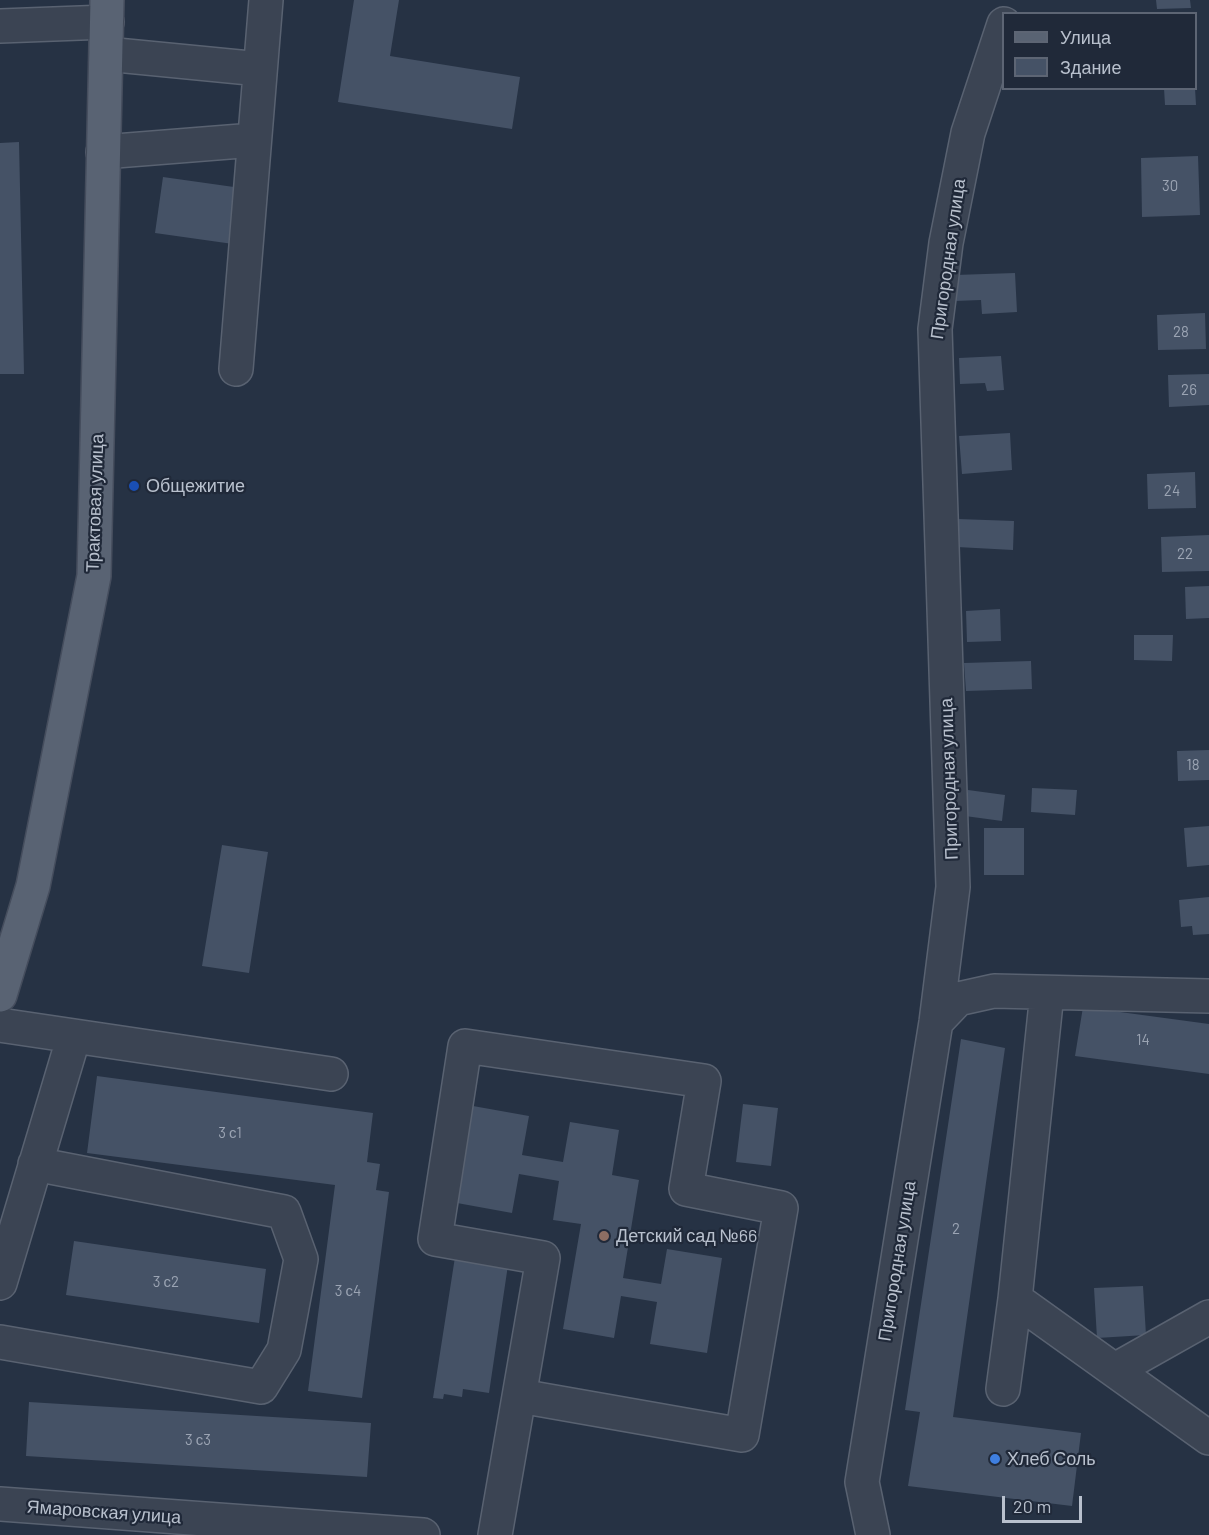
<!DOCTYPE html>
<html>
<head>
<meta charset="utf-8">
<style>
	body { margin:0 }
	#map { position:relative; width:1209px; height:1535px; overflow:hidden; background:#263244; font-family:Barlow,sans-serif }
	canvas { display:block }
	.legend { position:absolute; left:1002px; top:12px; width:195px; height:78px; box-sizing:border-box; background:#202939; border:2px solid #5d6574; margin:0; padding:8px 10px; list-style:none; font-size:18px; color:#b8c0cd }
	.legend li { display:flex; align-items:center; gap:12px; height:30px }
	.legend b { width:30px; border:2px solid #5d6574 }
	.scale { position:absolute; left:1002px; top:1496px; width:80px; height:27px; box-sizing:border-box; border:3px solid #b8c0cd; border-top:0; padding-left:8px; font-size:18px; line-height:21px; white-space:nowrap; color:#b8c0cd; -webkit-text-stroke:4px #202939; paint-order:stroke }
</style>
</head>
<body>
<div id="map">
<canvas width="1209" height="1535"></canvas>
<ul class="legend">
<li><b style="height:8px;background:#596373"></b>Улица</li>
<li><b style="height:16px;background:#455266"></b>Здание</li>
</ul>
<div class="scale">20 m</div>
</div>
<script>
const c = document.querySelector('canvas').getContext('2d');
c.lineJoin = 'round';
function fillPath(path, color) {
  c.fillStyle = color;
  c.fill(path, 'evenodd');
}
function toPath(rows) {
  const path = new Path2D();
  for (const r of rows) {
    path.moveTo(r[0], r[1]);
    for (let i = 2; i < r.length; i += 2) path.lineTo(r[i], r[i + 1]);
  }
  return path;
}
function trace(path, color, width, dash) {
  c.strokeStyle = color;
  c.lineWidth = width;
  c.lineCap = dash ? 'butt' : 'round';
  c.setLineDash(dash || []);
  c.stroke(path);
}
function write(font, color, halo, rows, align = 'center') {
  c.font = font + ' Barlow,sans-serif';
  c.lineWidth = 4.5;
  c.setLineDash([]);
  c.textBaseline = 'middle';
  c.strokeStyle = halo;
  c.fillStyle = color;
  for (const [text, x, y, turn = 0] of rows) {
    c.save();
    c.translate(x, y);
    c.rotate((+turn || 0) * Math.PI / 180);
    c.textAlign = isNaN(turn) ? turn : align;
    if (halo) c.strokeText(text, 0, 0);
    c.fillText(text, 0, 0);
    c.restore();
  }
}
fillPath(toPath([
	[354,0,399,0,390,56,520,77,512,129,338,102],
	[1156,0,1190,0,1191,8,1157,9],
	[1164,88,1195,88,1196,105,1165,105],
	[19,142,24,374,0,374,0,143],
	[1198,156,1200,215,1142,217,1141,158],
	[163,177,241,188,233,244,155,233],
	[1015,273,1017,312,982,314,981,300,955,301,955,275],
	[1205,313,1206,349,1158,350,1157,315],
	[1001,356,1004,390,987,391,985,383,960,384,959,358],
	[1209,374,1209,405,1169,407,1168,375],
	[1010,433,1012,470,962,474,959,436],
	[1195,472,1196,508,1148,509,1147,474],
	[958,519,1014,521,1013,550,957,547],
	[1209,535,1209,571,1162,572,1161,537],
	[1209,586,1209,618,1186,619,1185,587],
	[1000,609,1001,641,967,642,966,611],
	[1134,635,1173,635,1172,661,1134,660],
	[1031,661,1032,689,966,691,964,663],
	[1209,750,1209,780,1178,781,1177,751],
	[1032,788,1077,790,1075,815,1031,812],
	[968,790,1005,795,1002,821,965,816],
	[1209,826,1209,865,1187,867,1184,828],
	[984,828,1024,828,1024,875,984,875],
	[222,845,268,852,249,973,202,966],
	[1209,897,1209,934,1193,935,1192,926,1181,927,1179,900],
	[1083,1007,1209,1024,1209,1074,1075,1056],
	[961,1039,1005,1048,953,1417,1081,1433,1072,1506,908,1486,920,1412,905,1410],
	[97,1076,373,1113,367,1162,380,1164,376,1190,389,1192,362,1398,308,1391,335,1185,87,1153],
	[743,1104,778,1108,771,1166,736,1162],
	[473,1106,529,1116,522,1155,563,1162,570,1122,619,1130,612,1175,639,1180,623,1278,661,1284,667,1249,722,1258,707,1353,650,1344,657,1302,621,1296,614,1338,563,1329,581,1224,553,1220,559,1181,519,1174,512,1213,457,1203],
	[74,1241,266,1269,259,1323,66,1295],
	[455,1257,508,1265,489,1393,463,1389,462,1397,444,1394,443,1399,433,1398],
	[1143,1286,1146,1335,1097,1338,1094,1288],
	[29,1402,371,1423,367,1477,26,1456]
]), '#455266');
const minor = toPath([
	[0,26,107,22],
	[106,54,260,69],
	[103,152,254,140],
	[236,369,266,0],
	[1047,993,1015,1299,1209,1438],
	[936,1022,958,999,994,991,1209,996],
	[0,1025,331,1074],
	[0,1283,74,1036],
	[0,1342,261,1387,284,1350,301,1259,284,1212,35,1164],
	[1115,1370,1209,1317],
	[1003,1389,1015,1299],
	[0,1504,423,1535],
	[495,1535,543,1258,435,1239,465,1046,704,1081,686,1189,781,1208,742,1435,520,1396],
	[873,1535,862,1482,936,1022,953,887,935,329,946,243,968,133,1004,24]
]);
const major = toPath([
	[0,995,33,886,94,576,107,0]
]);
trace(minor, '#596271', 36);
trace(major, '#454d5d', 36);
trace(minor, '#3b4453', 33);
trace(major, '#596373', 33);
for (const [x, y, r, color] of [
	[134,486,6,"#1a4fb4"],
	[604,1236,6,"#8d6e63"],
	[995,1459,6,"#3f7fe0"]
]) {
  const dot = new Path2D();
  dot.arc(x, y, r, 0, 2 * Math.PI);
  c.fillStyle = color;
  c.fill(dot);
  trace(dot, '#202939', 2);
}
write('15px', '#9ba4b3', null, [
	["30",1170,186],
	["28",1181,332],
	["26",1189,390],
	["24",1172,491],
	["22",1185,554],
	["18",1193,765],
	["14",1143,1040],
	["3 с1",230,1133],
	["2",956,1229],
	["3 с2",166,1282],
	["3 с4",348,1291],
	["3 с3",198,1440]
]);
write('18px', '#b8c0cd', '#202939', [
	["Пригородная улица",948,259,-82],
	["Трактовая улица",95,503,-88],
	["Пригородная улица",949,779,-92],
	["Пригородная улица",897,1261,-81],
	["Ямаровская улица",104,1512,4]
]);
write('18px', '#b8c0cd', '#202939', [
	["Общежитие",146,486],
	["Детский сад №66",616,1236],
	["Хлеб Соль",1007,1459]
], 'left');
</script>
</body>
</html>
